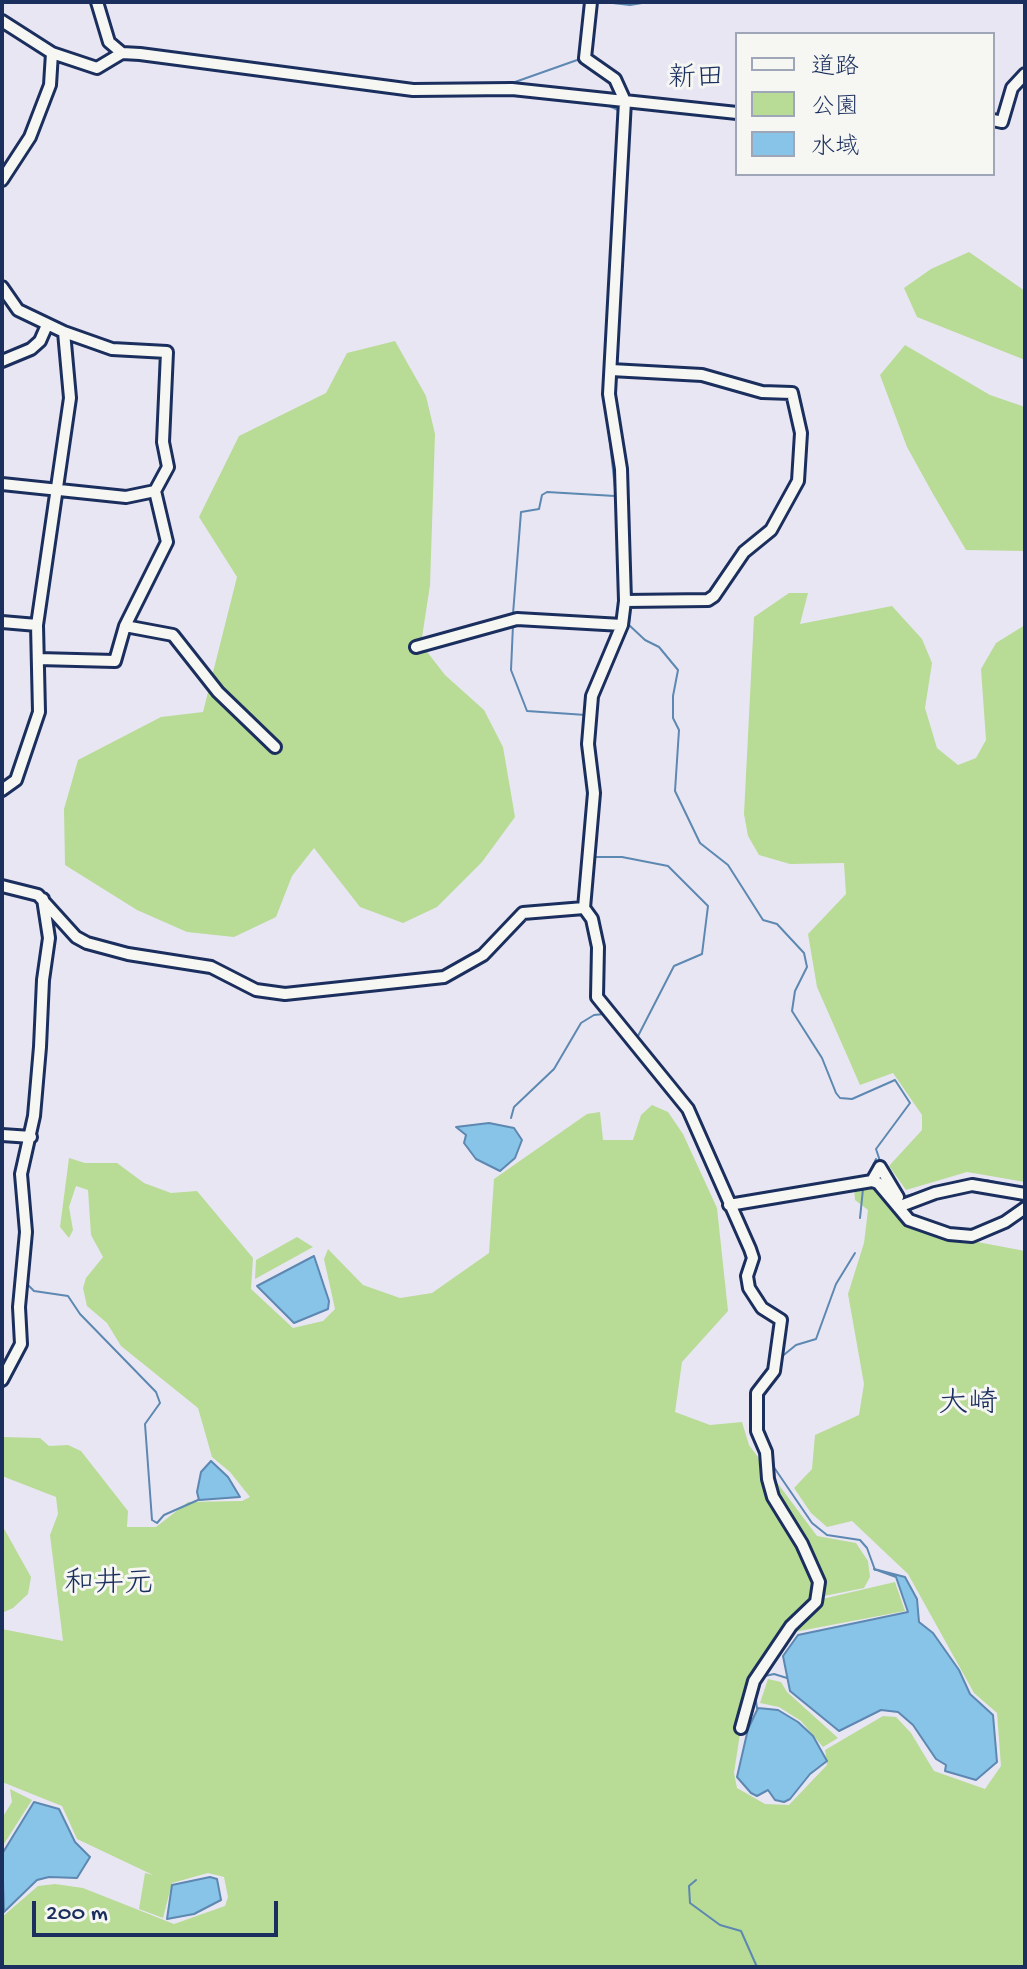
<!DOCTYPE html>
<html>
<head>
<meta charset="utf-8">
<style>
	body { margin:0 }
	#map { position:relative; width:1027px; height:1969px; overflow:hidden; background:#e9e6f3; font-family:"Gochi Hand","Klee One",sans-serif }
	canvas { display:block }
	.frame { position:absolute; inset:0; border:4px solid #1b2f5e; pointer-events:none }
	.legend { position:absolute; left:735px; top:32px; width:260px; height:144px; box-sizing:border-box; background:#f6f6f2; border:2px solid #9ea6b7; margin:0; padding:10px 14px; list-style:none; font-size:24px; color:#1b2f5e }
	.legend li { display:flex; align-items:center; gap:16px; height:40px }
	.legend b { width:40px; border:2px solid #9ea6b7 }
	.scale { position:absolute; left:32px; top:1901px; width:246px; height:36px; box-sizing:border-box; border:4px solid #1b2f5e; border-top:0; padding-left:10px; font-size:24px; line-height:28px; white-space:nowrap; color:#1b2f5e; -webkit-text-stroke:6px #f6f6f2; paint-order:stroke }
</style>
</head>
<body>
<div id="map">
<canvas width="1027" height="1969"></canvas>
<div class="frame"></div>
<ul class="legend">
<li><b style="height:10px;background:#f6f6f2"></b>道路</li>
<li><b style="height:22px;background:#b8db96"></b>公園</li>
<li><b style="height:22px;background:#88c3e8"></b>水域</li>
</ul>
<div class="scale">200 m</div>
</div>
<script>
const c = document.querySelector('canvas').getContext('2d');
c.lineJoin = 'round';
function fillPath(path, color) {
  c.fillStyle = color;
  c.fill(path, 'evenodd');
}
function toPath(rows) {
  const path = new Path2D();
  for (const r of rows) {
    path.moveTo(r[0], r[1]);
    for (let i = 2; i < r.length; i += 2) path.lineTo(r[i], r[i + 1]);
  }
  return path;
}
function trace(path, color, width, dash) {
  c.strokeStyle = color;
  c.lineWidth = width;
  c.lineCap = dash ? 'butt' : 'round';
  c.setLineDash(dash || []);
  c.stroke(path);
}
function write(font, color, halo, rows, align = 'center') {
  c.font = font + ' "Gochi Hand","Klee One",sans-serif';
  c.lineWidth = 6;
  c.setLineDash([]);
  c.textBaseline = 'middle';
  c.strokeStyle = halo;
  c.fillStyle = color;
  for (const [text, x, y, turn = 0] of rows) {
    c.save();
    c.translate(x, y);
    c.rotate((+turn || 0) * Math.PI / 180);
    c.textAlign = isNaN(turn) ? turn : align;
    if (halo) c.strokeText(text, 0, 0);
    c.fillText(text, 0, 0);
    c.restore();
  }
}
fillPath(toPath([
	[969,252,1025,291,1025,360,917,317,904,288,931,269],
	[395,341,426,396,435,434,430,585,421,644,445,675,484,710,503,747,515,817,482,862,437,907,403,923,360,907,314,848,292,876,276,917,234,937,187,932,137,910,65,865,64,809,78,760,161,717,203,712,237,577,199,517,239,436,326,393,347,353],
	[905,345,990,395,1025,407,1025,551,966,550,933,494,907,447,880,375],
	[789,593,808,593,800,624,892,606,922,639,932,663,925,708,937,748,958,765,976,758,986,740,981,669,996,643,1025,625,1025,1182,967,1172,906,1190,889,1166,922,1130,922,1115,893,1073,860,1085,817,987,808,934,846,894,844,863,790,864,759,855,748,836,744,814,754,617],
	[652,1105,668,1112,683,1134,717,1208,728,1311,682,1362,675,1412,710,1425,742,1422,749,1445,817,1536,856,1543,868,1561,870,1577,864,1588,814,1598,778,1635,747,1687,734,1773,737,1788,765,1804,789,1805,827,1765,825,1750,883,1716,896,1717,911,1733,934,1771,985,1789,1001,1766,997,1713,974,1693,908,1574,852,1521,827,1527,811,1513,794,1488,812,1469,815,1435,859,1415,864,1384,848,1294,864,1243,868,1210,855,1200,854,1188,876,1185,899,1213,951,1237,1025,1251,1025,1967,2,1967,2,1917,38,1886,55,1884,83,1888,174,1924,225,1906,228,1897,224,1877,208,1873,172,1883,163,1918,139,1909,145,1873,153,1875,77,1839,62,1806,2,1782,2,1629,63,1641,50,1535,58,1514,56,1497,2,1476,2,1437,40,1438,49,1446,68,1445,81,1451,128,1511,127,1527,156,1527,188,1502,242,1501,250,1497,230,1472,212,1457,198,1408,121,1346,107,1323,87,1306,83,1288,86,1278,103,1257,91,1235,88,1190,76,1186,69,1207,73,1230,69,1238,60,1227,69,1158,85,1163,117,1163,144,1183,171,1193,197,1191,253,1258,251,1289,293,1328,323,1321,335,1309,324,1259,328,1249,363,1285,400,1298,432,1293,489,1253,494,1179,587,1114,600,1112,603,1140,633,1140,641,1115],
	[297,1237,313,1247,255,1279,256,1260],
	[2,1525,31,1577,28,1594,13,1608,2,1613],
	[895,1582,905,1611,789,1633,822,1599],
	[768,1679,781,1682,787,1692,838,1738,823,1747,801,1721,779,1707,760,1703],
	[10,1789,32,1800,2,1847,2,1818,12,1802]
]), '#b8db96');
const water = toPath([
	[489,1123,514,1128,522,1140,515,1158,500,1171,476,1159,464,1143,466,1135,456,1127,489,1123],
	[314,1256,329,1301,328,1309,294,1323,257,1286,314,1256],
	[211,1461,228,1477,240,1497,199,1500,197,1492,201,1472,211,1461],
	[874,1569,905,1577,917,1599,919,1622,933,1633,959,1670,970,1694,993,1715,997,1762,976,1780,945,1771,946,1765,936,1759,913,1725,898,1712,881,1710,839,1731,790,1691,783,1656,798,1635,908,1612,896,1577,874,1569],
	[758,1708,778,1710,798,1722,813,1736,827,1761,810,1774,790,1799,784,1802,775,1800,768,1790,757,1796,751,1793,737,1777,748,1729,758,1708],
	[34,1802,59,1809,75,1842,90,1857,77,1878,49,1877,37,1880,4,1912,2,1854,34,1802],
	[210,1877,217,1879,221,1900,194,1914,167,1919,172,1885,210,1877]
]);
fillPath(water, '#88c3e8');
trace(water, '#5c88b1', 2);
trace(toPath([
	[604,2,630,5,648,2],
	[144,60,372,90],
	[499,84,515,82,580,59],
	[498,94,527,96],
	[605,104,618,110,618,137],
	[605,399,616,497],
	[629,581,630,595],
	[630,605,629,625,645,640,659,647,678,670,673,696,673,718,679,730,675,791,700,843,728,865,763,920,777,924,804,953,807,967,795,991,792,1011,822,1058,836,1093,840,1098,852,1099,895,1080,910,1103,876,1149,881,1164],
	[513,614,521,512,539,509,542,495,547,492,615,496],
	[513,625,511,670,527,711,586,715],
	[594,857,622,857,668,866,708,906,702,954,674,966,637,1038],
	[38,905,41,918],
	[511,1118,514,1107,554,1069,581,1023,594,1015,604,1014],
	[868,1176,876,1159],
	[964,1182,986,1180,1025,1189],
	[902,1197,946,1186],
	[860,1218,863,1189],
	[25,1282,34,1291,68,1296,80,1314,156,1392,160,1403,145,1424,152,1520,157,1523,164,1515,198,1500],
	[780,1358,796,1345,816,1339,836,1284,855,1253],
	[771,1463,812,1523,827,1535,860,1540,867,1548,875,1570],
	[765,1676,774,1674,787,1678],
	[755,1695,757,1708],
	[696,1880,689,1886,690,1903,720,1925,741,1931,757,1967]
]), '#5c88b1', 2);
const minor = toPath([
	[97,2,109,42,122,53],
	[591,2,585,58,615,79,625,101,609,394,621,469,625,601,622,625,592,696,588,744,594,793,584,908,592,919,598,947,597,997,688,1109,750,1249,753,1258,747,1276,749,1288,762,1308,781,1320,774,1371,757,1393,757,1431,766,1452,768,1479,773,1497,802,1544,819,1582,816,1602,791,1626,754,1681,741,1728],
	[2,21,52,53,97,68,122,53,140,54,413,90,512,89,737,113],
	[993,120,1002,122,1012,88,1025,74],
	[2,180,30,137,50,85,52,53],
	[2,287,18,310,64,332,112,349,167,352,163,442,168,467,155,491,126,497,2,484],
	[2,361,31,349,40,341,47,325],
	[611,370,702,375,762,392,792,393,801,433,798,481,771,530,744,552,714,596,708,600,625,601],
	[2,622,37,625],
	[125,626,167,542,155,491],
	[416,647,517,619,622,625],
	[38,659,115,661,125,626,173,635,218,692,275,747],
	[2,790,16,780,39,712,37,625,70,398,64,332],
	[2,886,38,895,76,937,87,943,128,954,211,967,256,990,285,994,444,977,483,955,523,913,584,908],
	[2,1135,31,1137],
	[872,1181,880,1167,898,1197],
	[729,1205,872,1181,878,1183,909,1220,949,1234,972,1236,1005,1222,1025,1208],
	[898,1207,935,1193,972,1185,1025,1194],
	[2,1380,21,1344,19,1307,26,1232,21,1174,34,1116,40,1047,43,980,49,938,43,899]
]);
trace(minor, '#1b2f5e', 16);
trace(minor, '#f6f6f2', 10);
write('28px', '#1b2f5e', '#f6f6f2', [
	["新田",696,81]
]);
write('30px', '#1b2f5e', '#f6f6f2', [
	["大崎",968,1406],
	["和井元",109,1586]
]);
</script>
</body>
</html>
